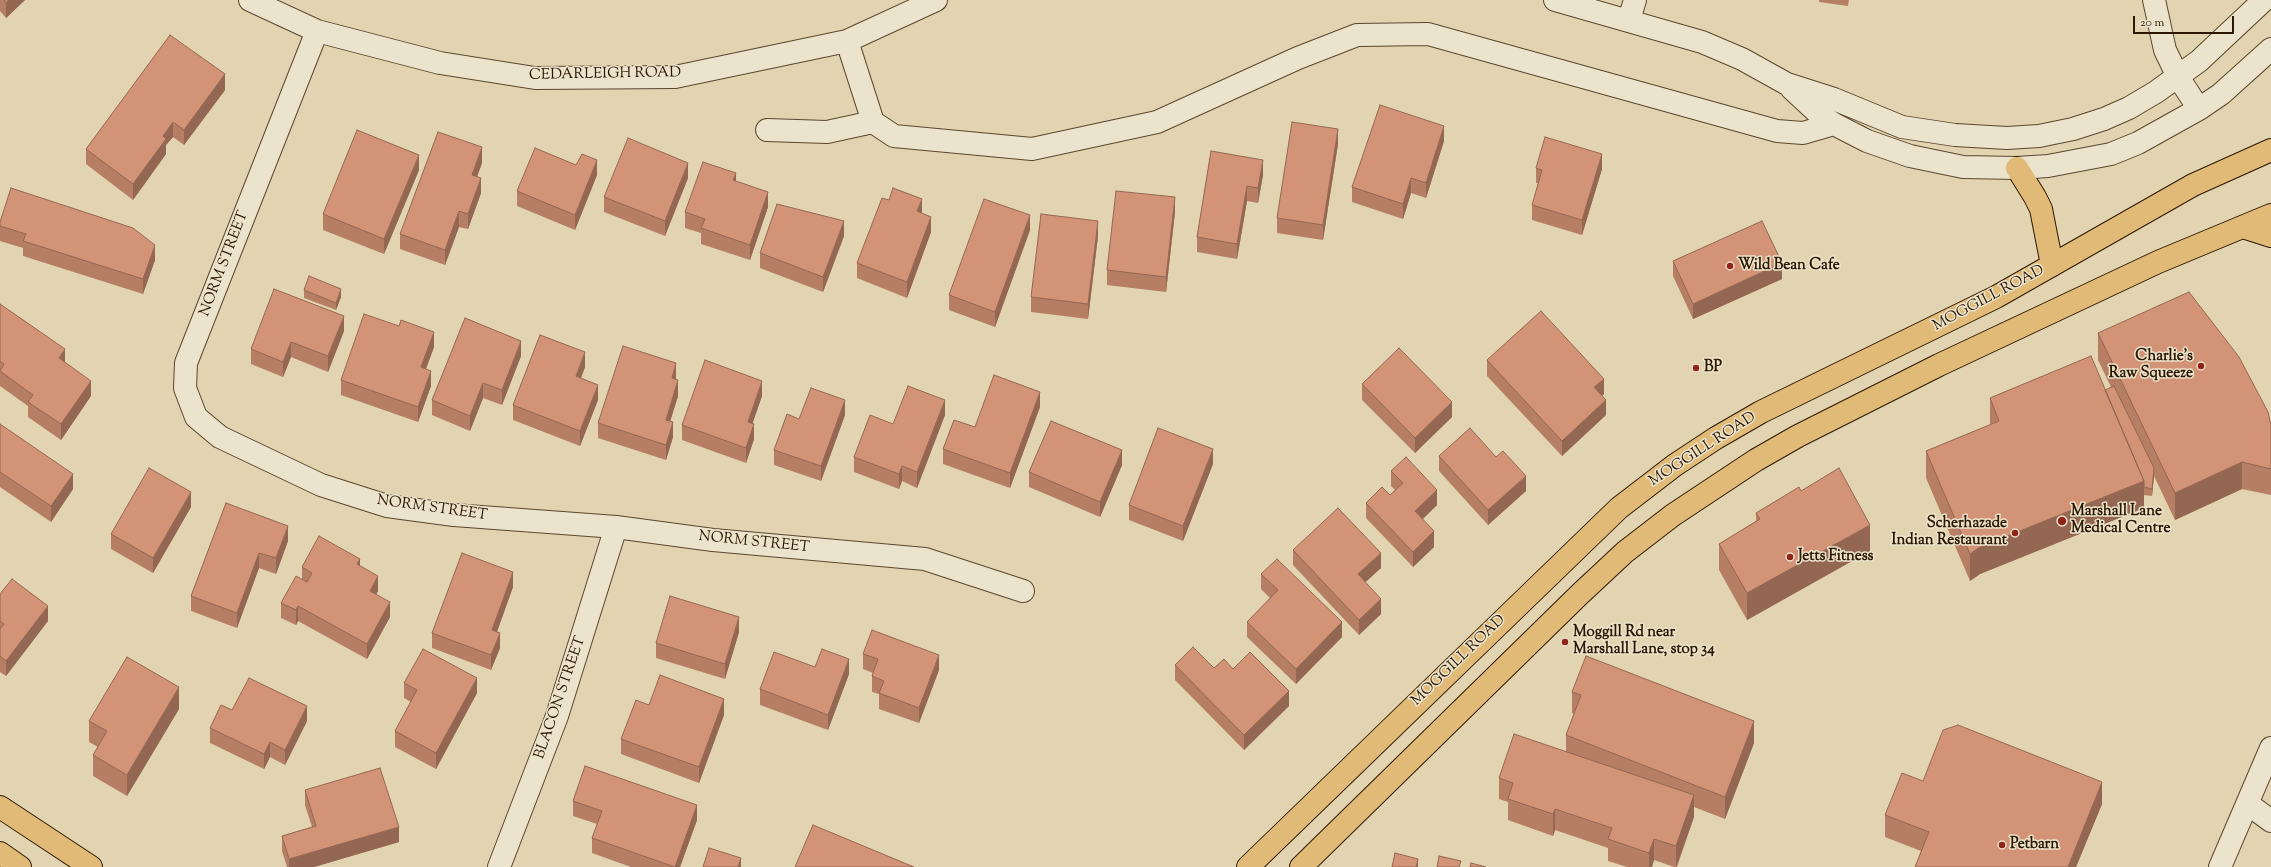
<!DOCTYPE html>
<html>
<head>
<meta charset="utf-8">
<style>
	body { margin:0 }
	#map { position:relative; width:2271px; height:867px; overflow:hidden; background:#e2d4b1; font-family:"Sorts Mill Goudy",serif }
	canvas { display:block }
	.scale { position:absolute; left:2133px; top:16px; width:101px; height:18px; box-sizing:border-box; border:2px solid #2c1801; border-top:0; padding-left:5px; font-size:12px; line-height:14px; white-space:nowrap; color:#2c1801; -webkit-text-stroke:3px #ece3cc; paint-order:stroke }
</style>
</head>
<body>
<div id="map">
<canvas width="2271" height="867"></canvas>
<div class="scale">20 m</div>
</div>
<script>
const c = document.querySelector('canvas').getContext('2d');
c.lineJoin = 'round';
function toPath(rows) {
  const path = new Path2D();
  for (const r of rows) {
    path.moveTo(r[0], r[1]);
    for (let i = 2; i < r.length; i += 2) path.lineTo(r[i], r[i + 1]);
  }
  return path;
}
function trace(path, color, width, dash) {
  c.strokeStyle = color;
  c.lineWidth = width;
  c.lineCap = dash ? 'butt' : 'round';
  c.setLineDash(dash || []);
  c.stroke(path);
}
function fillPath(path, color) {
  c.fillStyle = color;
  c.fill(path, 'evenodd');
}
function write(font, color, halo, rows, align = 'center') {
  c.font = font + ' "Sorts Mill Goudy",serif';
  c.lineWidth = 3;
  c.setLineDash([]);
  c.textBaseline = 'middle';
  c.strokeStyle = halo;
  c.fillStyle = color;
  for (const [text, x, y, turn = 0] of rows) {
    c.save();
    c.translate(x, y);
    c.rotate((+turn || 0) * Math.PI / 180);
    c.textAlign = isNaN(turn) ? turn : align;
    if (halo) c.strokeText(text, 0, 0);
    c.fillText(text, 0, 0);
    c.restore();
  }
}
const minor = toPath([
	[250,0,317,31,440,63,535,78,675,77,847,41,936,0],
	[1555,0,1702,42,1742,59,1787,84,1834,99,1902,127,1955,135,2007,138,2039,136,2073,129,2104,119,2129,108,2156,92,2199,61,2264,0],
	[2154,0,2165,50,2178,77,2199,109],
	[1629,20,1635,0],
	[317,31,186,363,185,388,196,417,220,437,321,485,387,506,454,515,616,527,713,540,925,559,1023,591],
	[847,41,873,122,894,136,1032,149,1157,122,1298,58,1357,35,1428,34,1777,131,1803,133,1834,124],
	[1792,89,1820,115,1834,124,1867,141,1910,156,1963,167,2017,168,2048,166,2111,154,2138,143,2199,109,2221,94,2271,49],
	[767,130,827,132,873,122],
	[2248,804,2271,821],
	[499,867,557,716,616,527],
	[2220,867,2271,748]
]);
const major = toPath([
	[2017,168,2035,197,2041,209,2052,265],
	[2243,227,2271,236]
]);
const highway = toPath([
	[0,807,91,867],
	[0,853,20,867],
	[1248,867,1619,508,1675,465,1716,438,1761,412,1996,297,2193,185,2271,150],
	[1301,867,1580,594,1625,552,1673,515,1756,460,1798,436,1939,365,2158,262,2271,215]
]);
trace(minor, '#5a472d', 24);
trace(major, '#2c1801', 24);
trace(highway, '#2c1801', 24);
trace(minor, '#ece3cc', 22);
trace(major, '#e1ba78', 22);
trace(highway, '#e1ba78', 22);
fillPath(toPath([
	[0,0,25,0,6,18,0,11],
	[1819,0,1849,0,1848,6,1819,2],
	[225,90,184,145,173,137,166,145,166,154,133,200,86,164,86,149],
	[1444,141,1426,198,1411,193,1403,219,1352,202,1352,187],
	[1338,144,1323,240,1277,233,1277,218],
	[1211,151,1263,175,1258,203,1247,201,1237,259,1197,252,1197,237],
	[482,163,477,177,481,193,468,229,459,227,445,265,400,249,400,234],
	[1536,168,1602,169,1582,235,1532,220,1532,205,1538,183,1536,183],
	[419,170,384,254,323,230,323,214],
	[597,175,575,230,517,206,517,191],
	[688,178,665,236,604,212,604,197],
	[736,181,768,207,750,260,701,244,701,233,685,228,685,212],
	[1175,212,1166,292,1107,285,1107,270],
	[922,213,931,232,907,298,857,278,857,263],
	[0,222,155,260,143,294,23,256,23,248,0,241],
	[1030,230,995,327,949,310,949,295],
	[844,236,823,292,760,268,760,253],
	[1098,236,1088,319,1031,312,1031,297],
	[1673,261,1782,279,1693,319,1673,276],
	[304,290,341,297,336,310,304,298],
	[0,304,65,362,91,396,61,440,28,417,28,406,0,386],
	[344,331,328,372,291,357,283,377,251,364,251,349],
	[2098,333,2271,425,2271,495,2242,489,2175,520,2154,476,2152,496,2144,495,2144,508,1980,574,1970,581,1926,478,1926,451,1990,425,1990,398,2105,390,2111,387,2098,360],
	[434,347,426,369,431,386,418,422,341,395,341,380],
	[521,356,502,405,483,398,470,431,432,415,432,400],
	[1487,360,1604,394,1602,396,1606,415,1562,456,1487,376],
	[585,367,581,378,598,400,580,446,513,420,513,405],
	[676,379,676,380,678,396,670,421,673,437,666,460,598,438,598,423],
	[1362,384,1452,417,1415,453,1362,400],
	[762,396,752,423,754,439,746,463,682,440,682,425],
	[1040,407,1010,488,943,464,943,449,975,427],
	[845,415,821,481,774,465,774,450,799,419],
	[945,415,917,488,902,481,899,489,854,472,854,457,893,424],
	[0,424,73,489,51,522,0,487],
	[1439,456,1526,491,1488,525,1439,471],
	[1213,464,1183,541,1129,520,1129,505],
	[1122,465,1100,517,1029,487,1029,472],
	[1391,471,1437,505,1423,519,1434,547,1413,567,1366,518,1366,503,1390,495,1395,490,1391,486],
	[226,503,288,541,276,574,259,568,237,628,191,611,191,596],
	[191,507,153,573,111,549,111,534],
	[1756,513,1870,551,1747,620,1719,570,1719,544,1756,521],
	[1293,550,1381,568,1365,582,1381,614,1359,635,1293,565],
	[360,566,378,591,376,594,390,617,367,659,298,621,296,625,281,618,281,603,302,579,302,567],
	[1261,574,1342,637,1296,684,1247,637,1247,622,1270,598,1261,589],
	[513,587,497,632,500,648,491,670,432,648,432,633],
	[0,594,48,621,6,676,0,672],
	[739,632,725,679,656,658,656,643],
	[863,654,939,670,919,723,879,709,879,694,872,692,872,676,873,673,863,669],
	[1175,665,1214,668,1233,669,1289,706,1244,750,1175,680],
	[815,667,849,674,828,730,760,705,760,689],
	[404,683,477,693,436,769,395,747,395,731,411,702,404,698],
	[1572,692,1754,743,1725,819,1694,807,1694,817,1677,867,1674,867,1654,860,1652,867,1627,867,1608,861,1608,848,1555,830,1553,836,1508,820,1508,802,1499,799,1499,778,1566,752,1566,735,1574,714,1572,713],
	[649,705,724,715,699,783,621,754,621,739],
	[179,709,127,796,93,776,93,755,98,747,89,742,89,721],
	[232,710,307,721,285,765,270,757,264,769,210,743,210,728],
	[1923,781,2102,804,2076,867,1915,867,1921,851,1885,837,1885,815],
	[305,790,399,842,314,867,287,867,282,851,282,836,312,827,305,805],
	[573,801,697,820,680,867,631,867,592,853,592,838,597,824,573,816]
]), '#b57e65');
fillPath(toPath([
	[9,0,25,0,6,18,6,3],
	[225,74,225,90,184,145,184,130],
	[173,122,173,137,166,145,166,154,133,200,133,184,163,136],
	[1444,126,1444,141,1426,198,1426,183],
	[1338,129,1338,144,1323,240,1323,225],
	[482,147,482,163,472,190,472,175],
	[1602,154,1602,169,1582,235,1582,220],
	[419,155,419,170,384,254,384,239],
	[597,160,597,175,575,230,575,215],
	[1263,160,1263,175,1258,203,1258,188],
	[688,163,688,178,665,236,665,221],
	[736,173,736,188,733,180],
	[481,178,481,193,468,229,468,214],
	[1411,178,1411,193,1403,219,1403,204],
	[1247,186,1247,201,1237,259,1237,244],
	[768,192,768,207,750,260,750,245],
	[1175,197,1175,212,1166,292,1166,277],
	[922,199,922,214,917,211],
	[459,211,459,227,445,265,445,250],
	[1030,215,1030,230,995,327,995,312],
	[931,217,931,232,907,298,907,282],
	[844,221,844,236,823,292,823,277],
	[1098,221,1098,236,1088,319,1088,304],
	[155,245,155,260,143,294,143,279],
	[1782,263,1782,279,1693,319,1693,304],
	[341,289,341,297,336,310,336,303],
	[344,316,344,331,328,372,328,356],
	[434,332,434,347,421,382,421,367],
	[521,341,521,356,502,405,502,390],
	[291,342,291,357,283,377,283,362],
	[65,349,65,364,59,358],
	[585,352,585,367,576,391,576,376],
	[676,363,676,379,672,394,672,378],
	[431,371,431,386,418,422,418,407],
	[1604,379,1604,394,1594,402,1594,387],
	[678,380,678,396,666,435,666,420],
	[91,381,91,396,61,440,61,424],
	[762,381,762,396,748,437,748,422],
	[483,383,483,398,470,431,470,416],
	[598,385,598,400,580,446,580,431],
	[1040,392,1040,407,1010,488,1010,473],
	[845,400,845,415,821,481,821,466],
	[945,400,945,415,917,488,917,472],
	[1606,400,1606,415,1562,456,1562,441],
	[1452,402,1452,417,1415,453,1415,438],
	[673,422,673,437,666,460,666,445],
	[754,424,754,439,746,463,746,448],
	[1213,449,1213,464,1183,541,1183,526],
	[1122,450,1122,465,1100,517,1100,502],
	[2242,462,2242,489,2175,520,2175,493],
	[902,466,902,481,899,489,899,474],
	[2154,468,2154,476,2152,496,2152,489],
	[73,474,73,489,51,522,51,506],
	[1526,476,1526,491,1488,525,1488,510],
	[2144,481,2144,508,1980,574,1970,581,1970,554,1980,547],
	[1437,490,1437,505,1415,526,1415,511],
	[191,492,191,507,153,573,153,558],
	[1870,525,1870,551,1747,620,1747,593],
	[288,526,288,541,276,574,276,558],
	[1434,531,1434,547,1413,567,1413,552],
	[259,553,259,568,237,628,237,613],
	[1381,553,1381,568,1358,589,1358,574],
	[360,559,360,574,357,564],
	[513,572,513,587,492,645,492,630],
	[378,576,378,591,370,606,370,591],
	[1381,599,1381,614,1359,635,1359,620],
	[390,602,390,617,367,659,367,644],
	[48,606,48,621,6,676,6,661],
	[298,606,298,621,296,625,296,610],
	[739,617,739,632,725,679,725,664],
	[1342,622,1342,637,1296,684,1296,669],
	[500,633,500,648,491,670,491,655],
	[939,655,939,670,919,723,919,708],
	[849,659,849,674,828,730,828,715],
	[477,678,477,693,436,769,436,753],
	[179,687,179,709,127,796,127,775],
	[1289,691,1289,706,1244,750,1244,735],
	[724,699,724,715,699,783,699,767],
	[307,706,307,721,285,765,285,750],
	[1754,721,1754,743,1725,819,1725,797],
	[270,742,270,757,264,769,264,754],
	[2102,782,2102,804,2076,867,2068,867],
	[1694,795,1694,817,1676,867,1676,846],
	[697,805,697,820,680,867,675,867],
	[1555,809,1555,830,1553,836,1553,814],
	[399,827,399,842,314,867,289,867,289,859],
	[1654,839,1654,860,1652,867,1649,867,1649,853],
	[741,858,741,867,738,867],
	[1418,859,1418,867,1416,867]
]), '#946753');
const building = toPath([
	[4,0,9,0,6,3,4,0],
	[170,35,225,74,184,130,173,122,163,136,166,139,133,184,86,149,170,35],
	[1380,105,1444,126,1426,183,1411,178,1403,204,1352,187,1380,105],
	[1292,122,1338,129,1323,225,1277,218,1292,122],
	[357,130,419,155,384,239,323,214,357,130],
	[438,132,482,147,472,175,481,178,468,214,459,211,445,250,400,234,438,132],
	[1545,137,1602,154,1582,220,1532,205,1542,170,1536,168,1545,137],
	[628,138,688,163,665,221,604,197,628,138],
	[535,148,576,165,582,154,597,160,575,215,517,191,535,148],
	[1211,151,1263,160,1258,188,1247,186,1237,244,1197,237,1211,151],
	[703,162,736,173,733,180,768,192,750,245,701,228,705,219,685,212,703,162],
	[11,188,133,228,155,245,143,279,23,241,26,234,0,226,0,222,11,188],
	[893,188,922,199,917,211,931,217,907,282,857,263,882,198,889,200,893,188],
	[1116,191,1175,197,1166,277,1107,270,1116,191],
	[984,199,1030,215,995,312,949,295,984,199],
	[777,204,844,221,823,277,760,253,777,204],
	[1041,214,1098,221,1088,304,1031,297,1041,214],
	[1762,221,1782,263,1693,304,1673,261,1762,221],
	[309,276,341,289,336,303,304,290,309,276],
	[274,289,344,316,328,356,291,342,283,362,251,349,274,289],
	[2189,292,2239,357,2268,412,2271,425,2271,469,2242,462,2175,493,2098,333,2189,292],
	[0,304,65,349,59,358,91,381,61,424,28,402,33,395,0,371,4,364,0,361,0,304],
	[1541,311,1604,379,1594,387,1606,400,1562,441,1487,360,1541,311],
	[364,314,399,326,401,320,434,332,421,367,431,371,418,407,341,380,364,314],
	[465,318,521,341,502,390,483,383,470,416,432,400,465,318],
	[540,335,585,352,576,376,598,385,580,431,513,405,540,335],
	[623,346,676,363,672,378,678,380,666,420,673,422,666,445,598,423,623,346],
	[1399,348,1452,402,1415,438,1362,384,1399,348],
	[2091,356,2144,481,1980,547,1970,554,1926,451,1999,421,1990,398,2091,356],
	[705,360,762,381,748,422,754,424,746,448,682,425,705,360],
	[994,375,1040,392,1010,473,943,449,954,420,975,427,994,375],
	[908,386,945,400,917,472,902,466,899,474,854,457,870,415,893,424,908,386],
	[2114,386,2154,468,2152,489,2144,487,2144,481,2105,390,2114,386],
	[811,388,845,400,821,466,774,450,787,414,799,419,811,388],
	[1051,421,1122,450,1100,502,1029,472,1051,421],
	[0,424,73,474,51,506,0,472,0,424],
	[1158,428,1213,449,1183,526,1129,505,1158,428],
	[1470,428,1496,457,1503,451,1526,476,1488,510,1439,456,1470,428],
	[1406,457,1437,490,1415,511,1434,531,1413,552,1366,503,1382,487,1390,495,1403,483,1391,471,1406,457],
	[149,468,191,492,153,558,111,534,149,468],
	[1839,468,1870,525,1747,593,1719,544,1760,519,1756,513,1799,487,1801,491,1839,468],
	[226,503,288,526,276,558,259,553,237,613,191,596,226,503],
	[1338,508,1381,553,1358,574,1381,599,1359,620,1293,550,1338,508],
	[319,536,360,559,357,564,378,576,370,591,390,602,367,644,298,606,296,610,281,603,296,576,307,582,312,573,302,567,319,536],
	[462,553,513,572,492,630,500,633,491,655,432,633,462,553],
	[1277,559,1342,622,1296,669,1247,622,1278,590,1261,574,1277,559],
	[12,579,48,606,6,661,0,656,0,629,4,624,0,621,0,594,12,579],
	[670,596,739,617,725,664,656,643,670,596],
	[872,630,939,655,919,708,879,693,884,681,872,676,878,659,863,654,872,630],
	[1193,647,1214,668,1224,659,1233,669,1250,652,1289,691,1244,735,1175,665,1193,647],
	[423,649,477,678,436,753,395,731,417,690,404,683,423,649],
	[822,649,849,659,828,715,760,689,774,652,815,667,822,649],
	[1586,656,1754,721,1725,797,1566,735,1581,695,1572,692,1586,656],
	[127,657,179,687,127,775,93,755,107,731,89,721,127,657],
	[660,675,724,699,699,767,621,739,636,700,649,705,660,675],
	[249,678,307,706,285,750,270,742,264,754,210,728,221,705,232,710,249,678],
	[1958,725,2102,782,2068,867,1915,867,1929,832,1885,815,1902,773,1923,781,1943,730,1958,725],
	[1514,734,1694,795,1676,846,1654,839,1649,853,1608,839,1612,828,1555,809,1553,814,1508,799,1513,783,1499,778,1514,734],
	[585,766,697,805,675,867,592,838,602,811,573,801,585,766],
	[380,768,399,827,289,859,282,836,316,826,305,790,380,768],
	[813,825,914,867,795,867,813,825],
	[709,848,741,858,738,867,703,867,709,848],
	[1395,853,1418,859,1416,867,1392,867,1395,853],
	[1439,856,1461,861,1459,867,1437,867,1439,856],
	[1471,863,1486,867,1470,867,1471,863]
]);
fillPath(building, '#d39376');
trace(building, '#946753', 1);
for (const [x, y, r, color] of [
	[1730,266,4,"#8f2418"],
	[2201,366,4,"#8f2418"],
	[1696,368,4,"#8f2418"],
	[2062,521,5,"#8f2418"],
	[2015,533,4,"#8f2418"],
	[1790,557,4,"#8f2418"],
	[1565,642,4,"#8f2418"],
	[2002,845,4,"#8f2418"]
]) {
  const dot = new Path2D();
  dot.arc(x, y, r, 0, 2 * Math.PI);
  c.fillStyle = color;
  c.fill(dot);
  trace(dot, '#ece3cc', 1.5);
}
write('15px', '#2c1801', '#ece3cc', [
	["CEDARLEIGH ROAD",605,75,-1],
	["NORM STREET",225,264,-69],
	["MOGGILL ROAD",1989,299,-28],
	["MOGGILL ROAD",1703,450,-33],
	["NORM STREET",432,509,8],
	["NORM STREET",754,543,6],
	["MOGGILL ROAD",1459,661,-44],
	["BLACON STREET",561,698,-71]
]);
write('bold 15px', '#2c1801', '#ece3cc', [
	["Wild Bean Cafe",1738,266],
	["Charlie's",2193,357,"right"],
	["Raw Squeeze",2193,374,"right"],
	["BP",1704,368],
	["Marshall Lane",2071,512],
	["Medical Centre",2071,529],
	["Scherhazade",2007,524,"right"],
	["Indian Restaurant",2007,541,"right"],
	["Jetts Fitness",1798,557],
	["Moggill Rd near",1573,633],
	["Marshall Lane, stop 34",1573,650],
	["Petbarn",2010,845]
], 'left');
</script>
</body>
</html>
